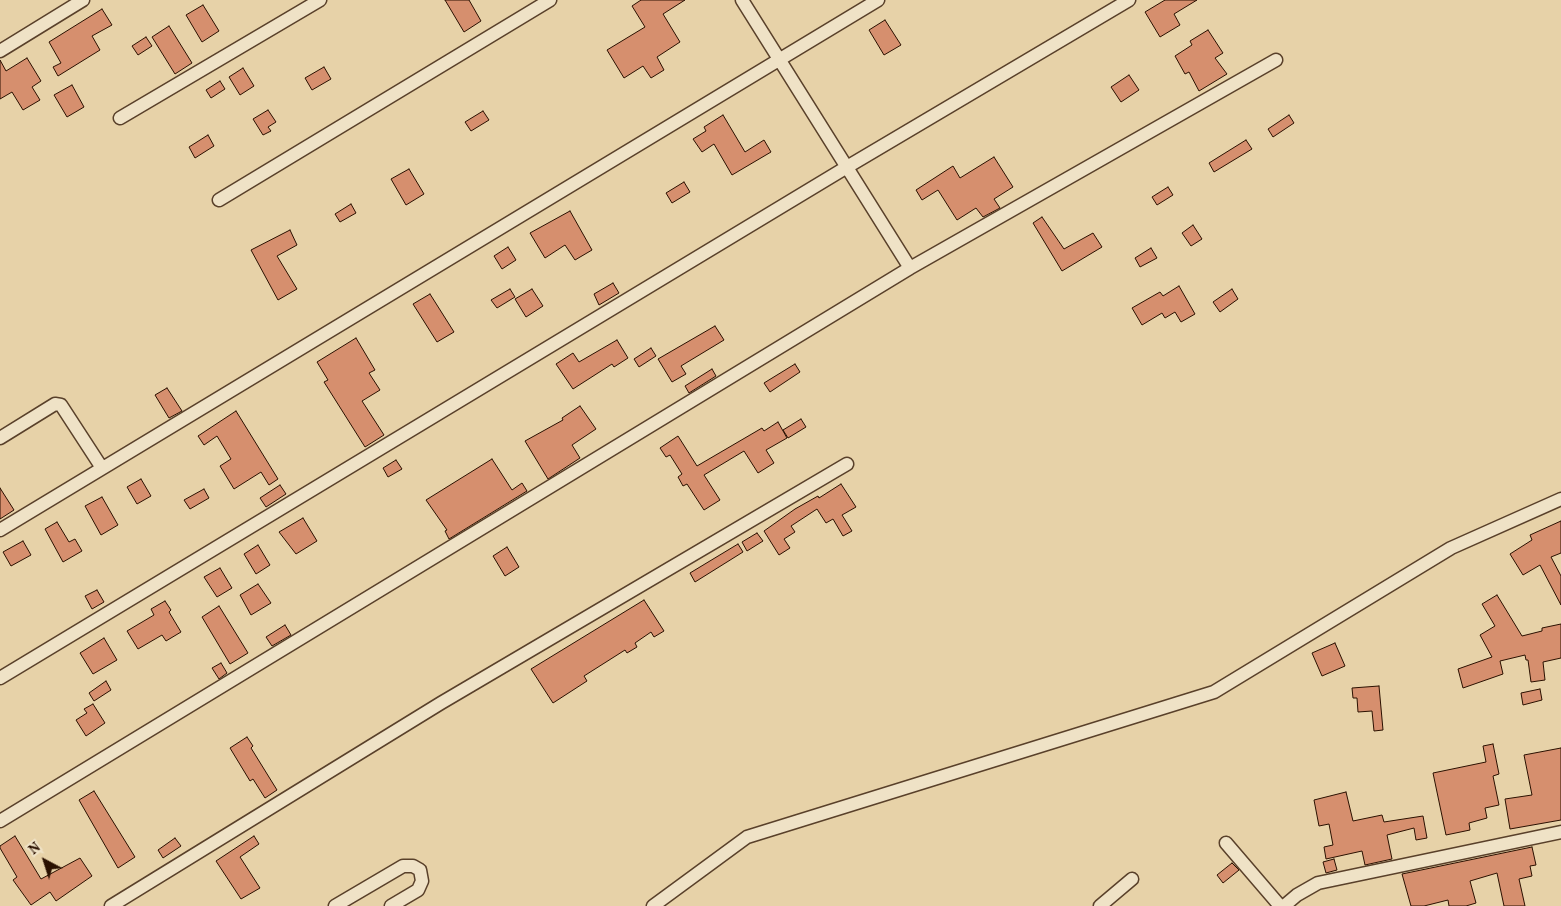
<!DOCTYPE html>
<html>
<head>
<meta charset="utf-8">
<style>
	body { margin:0 }
	#map { position:relative; width:1561px; height:906px; overflow:hidden; background:#e7d2a8; font-family:Vollkorn,serif }
	canvas { display:block }
	.north { position:absolute; left:20px; top:836px; width:50px; height:50px; -webkit-text-stroke:4px #efe2c6; paint-order:stroke; rotate:320deg; font-size:14px; font-weight:700; line-height:20px; text-align:center; color:#2a1000 }
	.north::after { content:''; display:block; margin:auto; width:18px; height:22px; background:#2a1000; clip-path:polygon(50% 0,100% 100%,50% 72%,0 100%) }
</style>
</head>
<body>
<div id="map">
<canvas width="1561" height="906"></canvas>
<div class="north">N</div>
</div>
<script>
const c = document.querySelector('canvas').getContext('2d');
c.lineJoin = 'round';
function fillPath(path, color) {
  c.fillStyle = color;
  c.fill(path, 'evenodd');
}
function toPath(rows) {
  const path = new Path2D();
  for (const r of rows) {
    path.moveTo(r[0], r[1]);
    for (let i = 2; i < r.length; i += 2) path.lineTo(r[i], r[i + 1]);
  }
  return path;
}
function trace(path, color, width, dash) {
  c.strokeStyle = color;
  c.lineWidth = width;
  c.lineCap = dash ? 'butt' : 'round';
  c.setLineDash(dash || []);
  c.stroke(path);
}
const building = toPath([
	[445,0,469,0,481,21,464,32,445,0],
	[641,0,685,0,663,14,680,42,657,57,664,70,651,78,643,66,624,78,607,50,645,27,632,6,641,0],
	[1165,0,1197,0,1174,14,1180,25,1160,37,1145,12,1165,0],
	[203,5,219,31,202,42,186,15,203,5],
	[102,9,112,25,92,36,100,50,58,76,53,67,61,63,49,42,102,9],
	[885,20,901,45,884,55,869,30,885,20],
	[169,26,192,63,175,74,152,37,169,26],
	[1208,30,1223,53,1215,58,1227,74,1199,91,1189,72,1185,74,1175,56,1192,45,1190,41,1208,30],
	[146,37,152,46,138,55,132,46,146,37],
	[27,58,41,81,32,87,40,100,23,110,12,92,0,99,0,60,6,71,27,58],
	[324,67,331,79,312,90,305,78,324,67],
	[243,68,254,86,240,95,229,77,243,68],
	[1129,75,1139,90,1121,102,1111,87,1129,75],
	[220,81,225,89,211,98,206,90,220,81],
	[72,85,84,107,67,117,54,95,72,85],
	[268,110,276,122,268,127,271,131,263,135,253,119,268,110],
	[483,111,489,120,471,131,465,122,483,111],
	[723,115,745,152,764,140,771,152,732,175,714,144,702,152,693,139,706,131,704,127,723,115],
	[1289,115,1294,123,1273,137,1268,129,1289,115],
	[208,135,214,146,195,158,189,147,208,135],
	[1246,140,1252,149,1214,172,1209,163,1246,140],
	[994,157,1013,187,994,199,1000,208,983,217,976,208,957,220,938,190,922,200,916,190,953,166,960,178,994,157],
	[409,169,424,194,406,205,391,179,409,169],
	[684,182,690,192,672,203,666,193,684,182],
	[1168,187,1173,195,1157,205,1152,197,1168,187],
	[351,204,356,213,340,222,335,214,351,204],
	[570,211,592,250,575,260,565,245,545,258,530,233,570,211],
	[1042,217,1064,249,1093,233,1102,247,1062,271,1033,223,1042,217],
	[1193,225,1202,239,1191,246,1182,233,1193,225],
	[290,230,297,245,277,256,297,289,278,300,251,250,290,230],
	[508,247,516,260,502,269,494,256,508,247],
	[1151,248,1157,258,1140,267,1135,258,1151,248],
	[613,283,619,293,599,305,594,294,613,283],
	[1179,286,1195,314,1181,322,1175,312,1165,318,1162,313,1142,325,1132,308,1160,292,1163,296,1179,286],
	[510,289,515,297,497,308,491,300,510,289],
	[532,289,543,306,526,317,515,299,532,289],
	[1232,289,1238,299,1220,312,1213,302,1232,289],
	[430,294,454,332,437,342,413,304,430,294],
	[715,326,724,340,681,366,686,374,672,382,658,359,715,326],
	[356,338,375,370,369,373,380,390,362,401,384,435,365,447,324,382,328,380,317,362,356,338],
	[617,340,628,358,614,367,612,364,573,389,556,364,573,353,579,362,617,340],
	[651,348,656,356,639,367,634,359,651,348],
	[795,364,800,372,770,392,764,383,795,364],
	[712,369,716,376,689,393,685,386,712,369],
	[167,388,182,411,169,418,155,395,167,388],
	[580,406,596,429,572,445,580,458,548,479,525,441,563,420,562,418,580,406],
	[236,411,278,479,269,485,261,472,234,489,220,466,231,459,217,436,204,445,198,436,236,411],
	[801,419,806,427,788,438,783,430,801,419],
	[778,422,787,438,766,450,774,463,758,473,744,451,704,475,720,500,704,510,687,484,683,486,678,477,682,474,670,455,666,457,660,448,678,436,697,466,762,428,764,431,778,422],
	[492,459,512,490,522,483,527,491,449,539,445,531,447,530,426,500,492,459],
	[396,460,402,469,388,477,383,468,396,460],
	[141,479,151,496,137,504,127,487,141,479],
	[841,484,856,507,842,515,852,531,843,536,833,519,826,523,817,509,791,526,795,532,784,539,790,548,779,555,764,531,795,509,818,496,819,498,841,484],
	[280,485,286,494,266,507,260,498,280,485],
	[0,488,14,510,0,519,0,488],
	[204,489,209,498,190,509,184,500,204,489],
	[102,497,118,525,101,535,85,506,102,497],
	[303,518,317,541,296,554,279,532,303,518],
	[1561,521,1561,553,1551,557,1561,576,1561,605,1540,565,1523,575,1510,554,1532,540,1530,535,1561,521],
	[57,522,69,542,75,539,82,551,63,562,45,529,57,522],
	[757,533,763,541,747,551,742,542,757,533],
	[23,541,31,555,11,566,3,552,23,541],
	[738,544,743,552,695,582,690,573,738,544],
	[258,545,270,565,256,574,244,554,258,545],
	[507,547,519,567,505,576,493,556,507,547],
	[220,568,232,588,217,597,204,577,220,568],
	[258,584,271,603,251,615,240,595,258,584],
	[97,590,104,602,92,609,85,596,97,590],
	[1497,595,1522,636,1542,631,1542,628,1561,624,1561,658,1543,662,1545,680,1531,682,1528,660,1526,660,1525,655,1500,661,1503,674,1463,688,1458,669,1492,657,1480,635,1495,626,1482,604,1497,595],
	[644,600,664,631,654,637,651,632,635,643,637,647,627,653,625,650,584,676,587,681,553,703,531,669,644,600],
	[165,601,171,610,169,612,181,632,166,641,162,635,138,649,127,631,154,615,151,609,165,601],
	[219,606,248,653,230,664,202,617,219,606],
	[285,625,291,635,272,646,266,637,285,625],
	[104,638,117,660,93,674,80,653,104,638],
	[1335,643,1345,666,1322,676,1312,653,1335,643],
	[221,663,227,673,219,679,212,668,221,663],
	[106,681,111,690,94,701,89,693,106,681],
	[1379,686,1383,730,1374,731,1372,711,1358,712,1357,698,1353,698,1352,688,1379,686],
	[1540,689,1542,700,1523,705,1521,693,1540,689],
	[93,704,105,723,86,736,76,720,87,713,84,709,93,704],
	[247,737,253,746,251,748,277,790,265,798,253,779,250,781,230,748,247,737],
	[1493,744,1499,774,1493,776,1499,805,1485,808,1487,818,1469,823,1470,830,1446,835,1433,773,1486,762,1483,746,1493,744],
	[1561,748,1561,820,1510,829,1505,799,1532,795,1524,755,1561,748],
	[94,791,135,857,118,868,79,800,94,791],
	[1346,792,1353,821,1382,815,1384,822,1423,816,1427,838,1416,840,1414,828,1387,835,1392,859,1365,865,1362,851,1326,859,1324,847,1333,845,1329,824,1319,826,1314,800,1346,792],
	[15,836,41,879,80,858,92,876,56,901,50,892,31,905,13,880,17,877,0,848,0,846,15,836],
	[254,836,259,844,240,857,260,888,241,899,216,861,254,836],
	[175,838,181,846,163,858,158,850,175,838],
	[1532,847,1536,865,1530,866,1532,876,1519,879,1525,906,1504,906,1497,873,1470,881,1476,903,1466,906,1449,906,1448,900,1424,906,1411,906,1402,874,1532,847],
	[1334,859,1337,870,1326,873,1323,862,1334,859],
	[1232,863,1239,870,1223,883,1217,875,1232,863]
]);
fillPath(building, '#d68f6e');
trace(building, '#2a1000', 1);
const street = toPath([
	[742,0,910,268],
	[0,51,83,0],
	[120,118,320,0],
	[219,200,550,0],
	[0,438,55,404,61,405,102,468],
	[0,530,878,0],
	[0,678,847,167,1129,0],
	[0,821,910,268,1276,60],
	[1226,843,1280,906],
	[111,906,441,703,847,464],
	[335,906,403,866,413,866,420,870,422,881,418,890,391,906],
	[653,906,747,837,1214,692,1451,548,1561,499],
	[1100,906,1132,879],
	[1284,906,1297,895,1318,883,1561,832]
]);
trace(street, '#59402a', 15);
trace(street, '#efe2c6', 12);
</script>
</body>
</html>
